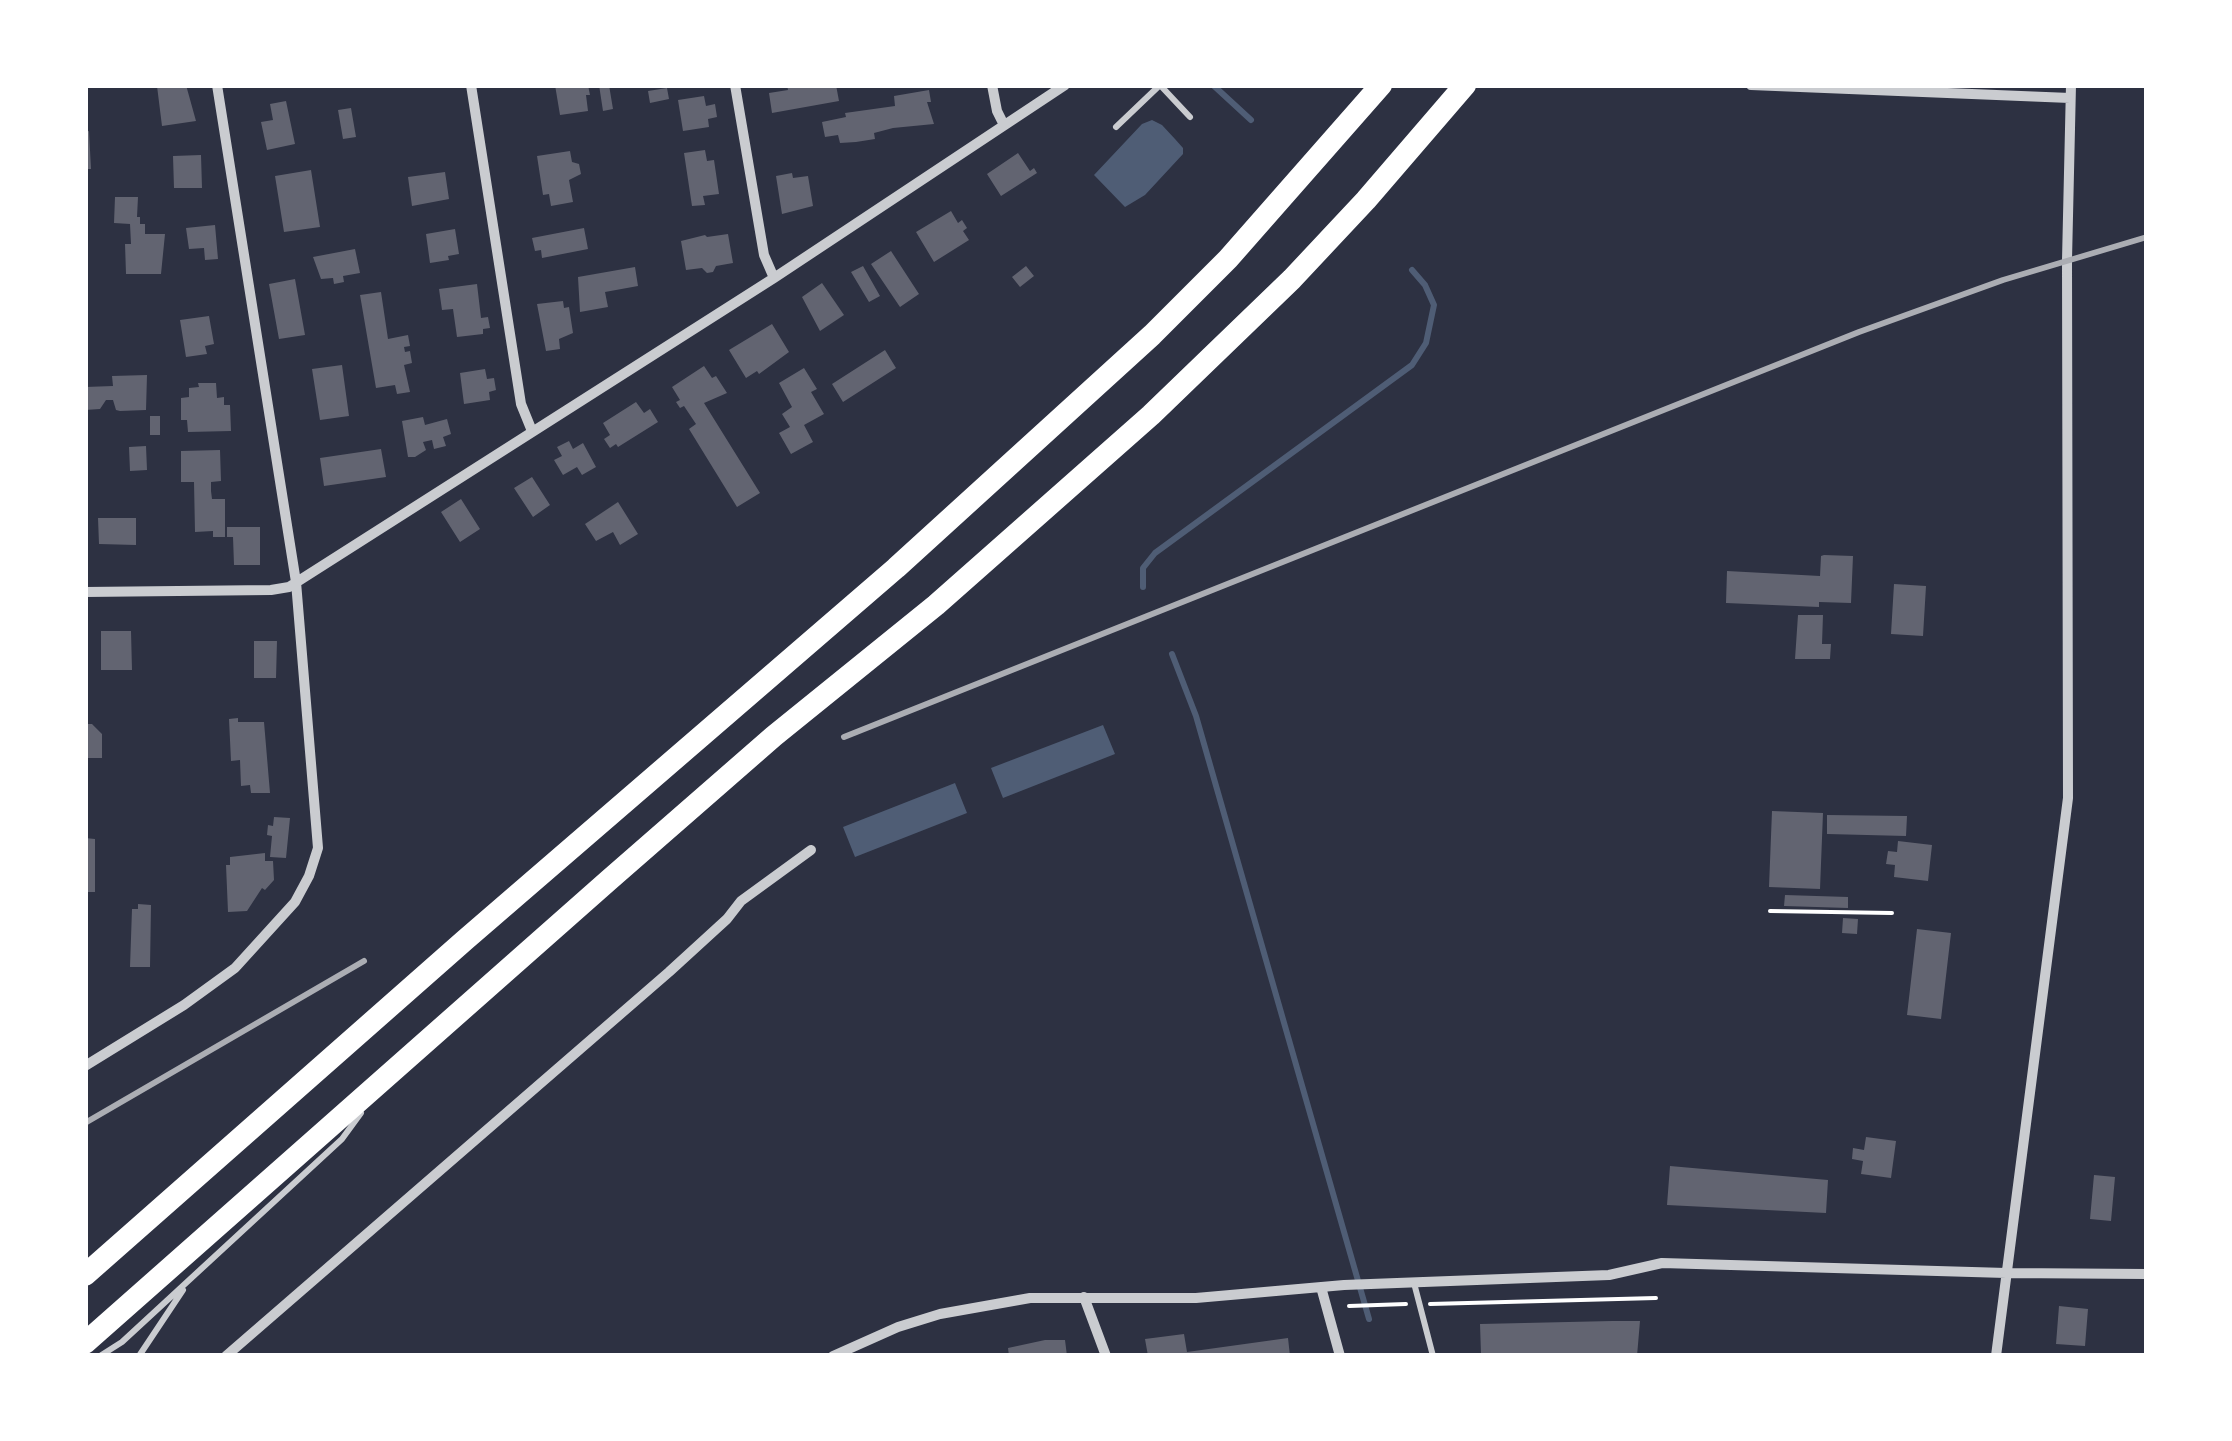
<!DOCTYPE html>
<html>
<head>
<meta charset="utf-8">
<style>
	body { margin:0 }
	#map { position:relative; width:2232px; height:1441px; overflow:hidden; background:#2d3142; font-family:"Public Sans",sans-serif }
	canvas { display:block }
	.frame { position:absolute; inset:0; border:88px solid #fff; pointer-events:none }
</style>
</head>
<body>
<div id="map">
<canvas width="2232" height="1441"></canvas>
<div class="frame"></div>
</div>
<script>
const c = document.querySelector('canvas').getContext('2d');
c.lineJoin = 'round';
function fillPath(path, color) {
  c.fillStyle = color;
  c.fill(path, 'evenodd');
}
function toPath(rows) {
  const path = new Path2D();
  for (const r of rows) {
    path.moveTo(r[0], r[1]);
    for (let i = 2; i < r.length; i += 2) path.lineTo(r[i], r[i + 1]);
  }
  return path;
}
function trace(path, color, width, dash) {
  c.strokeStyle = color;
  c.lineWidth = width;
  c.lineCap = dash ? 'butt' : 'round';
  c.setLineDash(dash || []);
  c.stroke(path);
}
fillPath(toPath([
	[1152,120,1162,125,1175,139,1183,148,1183,154,1145,195,1125,207,1094,175,1142,124],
	[1103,725,1115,754,1003,798,991,768],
	[955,783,967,813,855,857,843,827]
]), '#4f5d75');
trace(toPath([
	[1213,85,1251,120],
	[1143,587,1143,568,1155,553,1412,365,1426,343,1434,305,1425,285,1412,270],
	[1172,654,1196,716,1369,1319]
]), '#4f5d75', 6);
fillPath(toPath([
	[186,85,196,121,162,126,157,86],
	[555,85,588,85,590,95,586,95,588,111,560,115],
	[599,85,609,85,613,109,603,111],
	[787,85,836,85,839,101,772,113,769,93,788,90],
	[667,88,669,99,650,103,648,91],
	[929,90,931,102,927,102,934,124,893,128,874,133,875,139,856,142,840,143,838,135,825,137,822,122,846,117,845,113,895,106,894,96],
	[704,96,706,106,715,104,717,117,708,119,709,127,683,131,678,100],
	[286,101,295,144,267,150,261,122,273,120,270,104],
	[351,108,356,137,343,139,338,110],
	[89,131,91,169,85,169,85,132],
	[705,150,707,161,714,160,719,194,703,196,705,205,692,206,684,153],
	[570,151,572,162,579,164,581,174,569,180,573,202,551,206,549,194,543,195,537,156],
	[1018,153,1030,171,1034,168,1037,173,1001,196,987,174],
	[201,155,202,188,174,188,173,156],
	[311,170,320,227,284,232,275,176],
	[445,172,449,199,412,206,408,177],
	[792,173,793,178,808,176,813,206,782,214,776,176],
	[115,197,138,197,137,217,140,217,140,224,145,224,145,234,165,234,161,274,126,274,125,244,131,244,130,224,114,223],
	[951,211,958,223,962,220,967,228,963,231,969,240,934,262,916,232],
	[215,225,218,259,205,260,204,248,189,249,186,228],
	[584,228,588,249,542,258,541,250,535,251,532,238],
	[455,229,459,254,448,256,449,260,430,263,426,234],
	[728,234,733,263,716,266,713,272,707,273,702,268,686,270,681,241,705,235,707,237],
	[355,249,360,273,343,276,344,282,334,284,333,278,321,279,313,257],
	[891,251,919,294,900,307,871,264],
	[863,266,880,296,869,302,851,272],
	[1026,266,1034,276,1020,287,1012,277],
	[635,267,638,286,605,292,608,307,580,312,578,277],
	[295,279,305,335,279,339,269,284],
	[822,283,844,315,820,331,802,297],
	[477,284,481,318,488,317,490,328,483,329,483,334,457,337,453,309,442,310,439,289],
	[381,292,388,339,408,335,410,346,404,347,405,352,410,351,412,363,404,365,410,392,397,394,395,385,376,388,360,295],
	[563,301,564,308,569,307,573,333,559,339,560,349,546,351,537,304],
	[209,316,214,344,205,346,207,354,186,357,180,320],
	[772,324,789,352,759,374,757,371,746,378,729,350],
	[885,350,896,368,843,402,832,384],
	[342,365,349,416,320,420,312,369],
	[704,366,712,378,716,376,727,393,704,403,760,493,737,507,689,429,696,424,684,406,680,408,676,402,680,400,672,387],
	[804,368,817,389,811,392,824,414,804,425,813,442,791,454,779,433,790,427,782,414,792,407,779,383],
	[485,369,487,379,494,378,496,390,489,392,490,400,464,404,460,373],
	[147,375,146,410,120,411,116,410,113,400,106,400,100,409,85,410,85,387,113,386,112,376],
	[198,383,216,383,217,398,224,397,224,405,230,405,231,431,188,432,187,420,181,420,181,398,189,397,189,388,199,387],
	[636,402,644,413,650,409,658,422,618,447,616,444,610,448,604,439,610,435,603,423],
	[150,416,160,416,160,435,150,435],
	[423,417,425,425,447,419,451,434,443,437,446,446,434,449,432,440,423,442,426,450,415,457,408,457,402,421],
	[569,441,573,449,583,443,596,467,582,475,577,467,563,475,554,460,562,456,557,447],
	[146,446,147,470,130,471,129,447],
	[381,449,386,477,324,486,320,458],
	[220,450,221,481,211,482,211,491,212,499,225,499,225,537,213,537,213,531,195,532,194,482,181,482,181,451],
	[532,477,550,505,533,517,514,488],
	[461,499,480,529,460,542,441,512],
	[618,502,638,534,620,545,613,532,596,541,585,524],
	[98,518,136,518,136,545,99,544],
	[227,527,260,527,260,565,234,565,233,537,227,537],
	[1824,555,1853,556,1851,603,1819,602,1819,607,1726,603,1727,571,1820,576,1821,556],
	[1894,584,1926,586,1923,636,1891,634],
	[1798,615,1823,615,1822,644,1831,644,1830,659,1795,659],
	[101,631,131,631,132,670,101,670],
	[254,641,277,641,276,678,254,678],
	[238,718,238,722,264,722,270,793,251,793,250,785,241,786,240,760,231,761,229,719],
	[85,724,92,724,102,734,102,758,85,758],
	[1772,811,1823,813,1820,889,1769,887],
	[1827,815,1907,816,1906,836,1827,834],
	[274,817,290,818,286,858,270,857,272,836,267,835,268,825,273,826],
	[85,838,95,839,95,892,85,892],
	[1898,841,1932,845,1928,881,1894,877,1895,865,1886,864,1888,851,1897,852],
	[265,853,265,861,273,861,274,880,265,890,262,888,247,911,228,912,226,865,230,865,230,857],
	[1785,895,1848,897,1848,908,1784,906],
	[138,904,151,905,150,967,130,967,132,909,138,909],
	[1843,918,1858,919,1857,934,1842,933],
	[1917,929,1951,933,1941,1019,1907,1015],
	[1866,1137,1896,1141,1891,1178,1861,1174,1863,1161,1852,1159,1853,1148,1864,1150],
	[1670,1166,1828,1180,1826,1213,1667,1205],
	[2094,1175,2115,1177,2111,1221,2090,1219],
	[2059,1306,2088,1309,2085,1346,2056,1344],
	[1612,1321,1640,1321,1637,1356,1481,1354,1480,1324],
	[1184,1334,1187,1352,1288,1338,1290,1356,1148,1356,1145,1339],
	[1045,1340,1065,1340,1067,1356,1009,1356,1008,1348]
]), '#626471');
trace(toPath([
	[1770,911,1892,913],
	[1430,1304,1656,1298],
	[1349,1306,1406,1304]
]), '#fff', 4);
trace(toPath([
	[1160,85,1190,117],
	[1116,127,1160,85],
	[1414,1283,1433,1356],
	[100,1356,122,1342,342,1139,361,1113],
	[139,1356,183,1290]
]), '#caccd0', 6);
trace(toPath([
	[471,85,521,404,532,431],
	[735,85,764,255,774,278],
	[992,85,997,111,1004,125],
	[1751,85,2070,98],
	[85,592,271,590,289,587,774,278,1065,85],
	[85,1066,184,1005,235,968,295,902,309,876,318,848,296,582,217,85],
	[1321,1287,1340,1356],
	[1084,1297,1106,1356],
	[226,1356,669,972,727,919,741,901,811,850],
	[833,1356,898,1327,940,1314,1030,1298,1196,1298,1344,1285,1609,1275,1662,1263,2006,1273,2147,1274],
	[1996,1356,2068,798,2067,260,2071,85]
]), '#caccd0', 10);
trace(toPath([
	[85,1275,465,940,896,568,1152,335,1228,259,1381,85],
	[85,1343,609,880,774,736,936,605,1151,415,1292,279,1366,200,1465,85]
]), '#fff', 22);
trace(toPath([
	[844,737,1859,332,2003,280,2147,237],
	[85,1123,364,961]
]), '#abadb3', 6);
</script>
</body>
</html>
